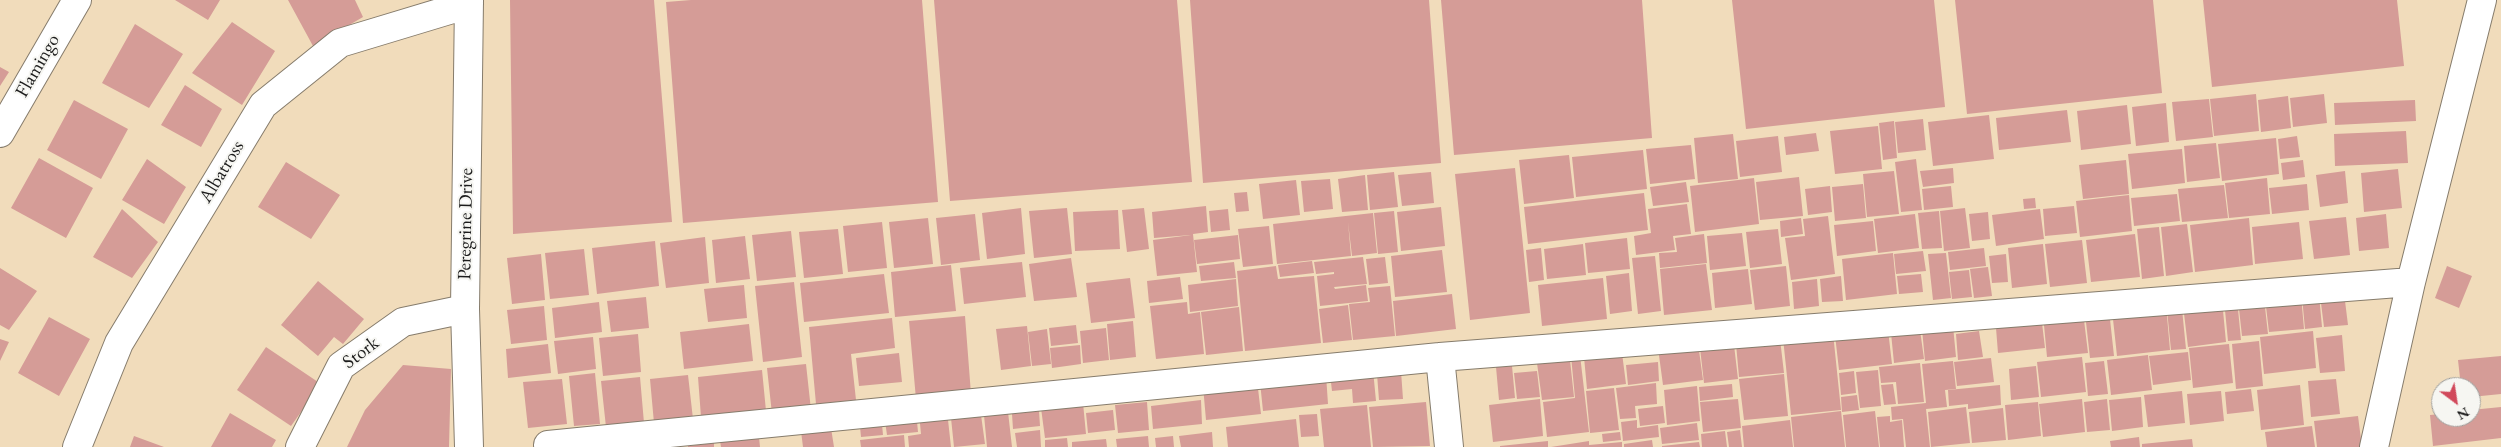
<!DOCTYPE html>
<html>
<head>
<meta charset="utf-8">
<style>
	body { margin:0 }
	#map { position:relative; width:2501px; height:447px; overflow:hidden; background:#f1dcbb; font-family:"EB Garamond",serif }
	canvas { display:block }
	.north { position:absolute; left:2431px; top:377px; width:50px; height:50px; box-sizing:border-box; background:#f6f6f2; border:1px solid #9f9f9c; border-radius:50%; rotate:149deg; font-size:14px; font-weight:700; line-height:20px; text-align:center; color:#1c1c1c }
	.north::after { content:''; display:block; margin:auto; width:18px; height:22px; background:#d1495b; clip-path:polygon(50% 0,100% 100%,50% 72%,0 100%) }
</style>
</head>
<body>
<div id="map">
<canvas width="2501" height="447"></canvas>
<div class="north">N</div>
</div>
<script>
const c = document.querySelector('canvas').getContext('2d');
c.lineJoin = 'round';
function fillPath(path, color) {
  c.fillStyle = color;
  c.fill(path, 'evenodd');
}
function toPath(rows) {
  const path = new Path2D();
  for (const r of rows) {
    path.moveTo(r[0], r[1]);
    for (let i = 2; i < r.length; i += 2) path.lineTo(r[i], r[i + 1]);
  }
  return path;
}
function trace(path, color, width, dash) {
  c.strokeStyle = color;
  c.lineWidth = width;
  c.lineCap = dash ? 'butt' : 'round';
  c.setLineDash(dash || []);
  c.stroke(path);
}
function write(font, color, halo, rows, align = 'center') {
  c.font = font + ' "EB Garamond",serif';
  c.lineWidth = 4;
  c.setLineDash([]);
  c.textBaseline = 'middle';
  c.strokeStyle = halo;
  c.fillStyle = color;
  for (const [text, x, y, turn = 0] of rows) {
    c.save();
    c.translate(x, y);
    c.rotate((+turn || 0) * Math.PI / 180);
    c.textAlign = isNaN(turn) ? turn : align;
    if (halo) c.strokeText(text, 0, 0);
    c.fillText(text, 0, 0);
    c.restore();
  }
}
fillPath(toPath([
	[175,0,220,0,208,20],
	[288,0,355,0,363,17,313,46],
	[510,0,654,0,672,222,513,234],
	[691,0,922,0,938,202,683,223,666,2],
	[934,0,1177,0,1192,182,950,201],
	[1190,0,1429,0,1441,163,1203,183],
	[1441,0,1642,0,1652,138,1454,155],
	[1732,0,1934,0,1945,107,1746,129],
	[1955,0,2153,0,2162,93,1967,114],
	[2203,0,2397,0,2404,66,2212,87],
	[232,22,275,51,242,105,192,73],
	[135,24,183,54,149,108,102,83],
	[0,67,9,72,0,86],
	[185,85,222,109,201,147,161,125],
	[2256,94,2259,131,2214,136,2210,99],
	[2324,94,2327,123,2293,127,2290,98],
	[2288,96,2291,128,2261,132,2258,100],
	[2209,99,2213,137,2176,141,2172,102],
	[74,100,128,129,101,179,47,150],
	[2415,100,2416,121,2335,125,2334,103],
	[2166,103,2169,142,2136,146,2132,107],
	[2127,105,2131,144,2081,150,2077,111],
	[2067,110,2071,142,1999,150,1996,118],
	[1989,115,1994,159,1933,166,1928,122],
	[1923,119,1926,150,1898,153,1895,122],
	[1894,121,1897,158,1883,160,1879,123],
	[1878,126,1882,169,1835,174,1830,131],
	[2406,131,2408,163,2335,166,2334,134],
	[1816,133,1819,151,1786,155,1784,137],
	[1733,134,1738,179,1698,183,1694,138],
	[1778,136,1782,172,1740,177,1736,141],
	[2297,136,2300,157,2280,159,2278,139],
	[2276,138,2279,174,2222,181,2218,144],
	[2216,143,2220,178,2187,182,2184,146],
	[1691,145,1695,179,1650,184,1646,149],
	[2182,149,2185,183,2132,189,2128,154],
	[1643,150,1647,189,1576,197,1572,157],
	[1569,155,1574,198,1524,204,1519,160],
	[39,158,93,188,66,238,11,208],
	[147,159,186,187,164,224,122,200],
	[1916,159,1922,210,1901,212,1895,162],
	[2126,160,2129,194,2083,199,2079,165],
	[2303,160,2305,177,2283,180,2281,163],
	[286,162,340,195,311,239,258,207],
	[1515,168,1530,313,1470,320,1455,174],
	[1953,168,1954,183,1923,187,1920,171],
	[2398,169,2402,208,2364,212,2361,173],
	[1894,171,1899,214,1867,217,1863,174],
	[2345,171,2348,203,2320,207,2316,175],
	[1394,172,1398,207,1370,210,1367,175],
	[1431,172,1434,203,1402,206,1398,175],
	[1365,175,1368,210,1342,212,1338,179],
	[1799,177,1803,216,1760,220,1756,182],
	[1754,178,1759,224,1695,232,1690,186],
	[2267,178,2270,214,2229,218,2225,183],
	[1330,179,1333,209,1304,212,1301,181],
	[1296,180,1300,215,1263,219,1259,184],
	[1686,182,1689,202,1653,206,1650,187],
	[1863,184,1866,218,1835,221,1832,187],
	[2307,184,2309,210,2272,214,2269,188],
	[2224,185,2228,218,2182,222,2178,189],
	[1830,186,1832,212,1808,215,1805,189],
	[1951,186,1953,207,1924,210,1922,189],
	[1247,192,1249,211,1236,212,1234,193],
	[1644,193,1648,230,1528,244,1524,207],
	[2177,194,2180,221,2134,226,2131,198],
	[2129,195,2132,231,2080,237,2076,201],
	[2035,198,2036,208,2024,209,2023,199],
	[1687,204,1691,234,1673,236,1675,250,1636,255,1634,236,1651,233,1648,209],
	[1206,206,1208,232,1193,234,1197,272,1157,276,1153,240,1191,235,1154,238,1152,212],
	[2074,206,2077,233,2045,236,2043,209],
	[1441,207,1445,246,1401,251,1397,212],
	[1021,208,1025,254,987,259,982,213],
	[1067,208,1072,254,1034,258,1029,211],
	[1144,208,1149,249,1127,252,1122,210],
	[1965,208,1970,248,1944,251,1940,211],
	[122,209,158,242,132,278,93,257],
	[1228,209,1230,230,1211,232,1209,211],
	[2040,209,2044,239,1996,246,1992,215],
	[1118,210,1120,249,1075,251,1073,212],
	[1394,211,1398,252,1378,254,1374,213],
	[1939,211,1942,248,1922,249,1918,213],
	[1988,212,1990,239,1972,241,1969,214],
	[1373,213,1377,253,1352,256,1348,222,1351,256,1277,264,1273,224],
	[975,214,980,260,941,265,936,218],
	[1915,214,1919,248,1878,253,1874,219],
	[2386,214,2389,248,2359,251,2356,218],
	[1828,216,1835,274,1791,280,1785,238,1805,236,1803,219],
	[2346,217,2350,255,2314,259,2309,221],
	[928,218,933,264,894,268,889,222],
	[1801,218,1803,234,1781,237,1780,221],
	[2249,218,2253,265,2195,272,2190,225],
	[1873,221,1876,251,1837,256,1834,225],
	[882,222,887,268,848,272,843,226],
	[2299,222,2303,259,2255,264,2252,227],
	[2187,224,2193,272,2166,276,2161,227],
	[1269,226,1273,264,1243,267,1238,229],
	[2159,227,2164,276,2142,279,2137,229],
	[838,229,843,274,804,278,799,232],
	[1778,229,1782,264,1750,268,1746,232],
	[791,231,796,277,757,281,752,235],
	[1742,233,1746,266,1710,270,1707,236],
	[1704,234,1707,263,1660,268,1659,253,1677,252,1675,238],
	[2135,234,2140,277,2091,282,2086,240],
	[1238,235,1240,259,1197,264,1194,240],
	[745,236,750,279,716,283,712,240],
	[705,237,709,283,666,288,660,243],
	[1627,238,1630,269,1588,273,1585,243],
	[2082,240,2087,283,2050,287,2045,244],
	[655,241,659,286,597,294,592,248],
	[1583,244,1586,275,1547,279,1544,249],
	[2043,244,2047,284,2012,288,2008,248],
	[1541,248,1544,280,1529,282,1526,250],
	[1984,248,1986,266,1950,270,1948,252],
	[584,249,589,295,550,299,545,253],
	[1442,250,1447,292,1395,297,1391,256],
	[1923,251,1926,271,1896,274,1894,254],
	[1893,253,1897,294,1846,300,1842,259],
	[1946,253,1951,298,1933,300,1928,254],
	[541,254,545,300,512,304,507,258],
	[2006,254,2008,282,1992,283,1989,256],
	[1655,256,1661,311,1638,314,1632,258],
	[1363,257,1367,284,1334,287,1335,289,1366,285,1368,301,1320,306,1317,276,1334,274,1334,272,1316,274,1314,262],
	[1385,257,1388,283,1369,285,1366,259],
	[1071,258,1077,297,1034,301,1029,264],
	[1312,261,1314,273,1280,277,1278,265],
	[1022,262,1026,297,964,304,960,268],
	[1234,262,1236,278,1201,281,1199,266],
	[1706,264,1712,310,1664,315,1660,269],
	[951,265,956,311,895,317,891,272],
	[1276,266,1278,279,1314,276,1321,343,1245,351,1237,271],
	[1786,266,1790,306,1755,310,1750,270],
	[2447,266,2472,276,2459,308,2435,298],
	[1988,267,1992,296,1974,298,1970,269],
	[0,268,37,291,9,330,0,325],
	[1748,269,1752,304,1715,308,1712,273],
	[1969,270,1972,297,1952,299,1949,272],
	[1629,273,1632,311,1610,314,1606,276],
	[884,274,889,313,804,322,800,283],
	[1921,274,1923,292,1899,294,1897,276],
	[1841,276,1843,301,1822,302,1820,279],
	[1180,277,1183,299,1149,303,1147,281],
	[1130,278,1135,318,1091,323,1086,283],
	[1603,278,1607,319,1542,326,1538,285],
	[1236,279,1238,306,1190,312,1188,285],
	[1817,279,1819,306,1794,309,1792,282],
	[318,281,364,319,343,344,334,337,318,356,281,325],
	[794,282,802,357,763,362,755,286],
	[744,285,747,318,708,322,704,289],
	[1390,286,1395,336,1353,340,1349,304,1370,302,1368,288],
	[2344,293,2348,325,2324,327,2320,295],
	[1452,294,1456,329,1396,336,1393,301],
	[2301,295,2304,329,2269,332,2265,298],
	[2319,295,2322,327,2305,329,2302,297],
	[646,297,649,328,611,332,607,301],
	[2264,298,2268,334,2242,336,2238,300],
	[2237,299,2241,340,2228,341,2224,300],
	[2222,300,2226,342,2188,347,2183,305],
	[599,302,602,332,555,338,552,308],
	[1187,302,1188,314,1200,312,1204,354,1156,359,1150,306],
	[1348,305,1352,340,1323,343,1319,309],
	[2166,305,2170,350,2117,356,2112,310],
	[544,306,547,340,511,344,507,310],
	[1239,307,1243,351,1206,355,1201,312],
	[2182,309,2186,349,2171,350,2167,310],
	[2109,310,2114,356,2090,358,2085,313],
	[965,316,971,394,916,399,909,321],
	[49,317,90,339,59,396,18,373],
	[892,318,895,348,851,354,856,400,816,404,809,327],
	[2084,320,2088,353,2047,357,2044,325],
	[1133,321,1136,357,1110,360,1107,324],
	[2042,323,2045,348,1998,353,1996,328],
	[749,324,753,361,684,369,680,332],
	[1076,325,1078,343,1051,346,1049,328],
	[1027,326,1031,366,1001,370,996,329],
	[1953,326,1956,357,1925,361,1922,329],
	[1106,328,1109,360,1083,363,1080,331],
	[1047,329,1051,364,1032,366,1028,332],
	[1888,330,1892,364,1839,370,1835,335],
	[1920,330,1924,359,1894,363,1891,333],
	[1979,331,1983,357,1958,360,1956,334],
	[2313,331,2316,368,2264,374,2260,337],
	[1833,333,1841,410,1791,415,1783,338],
	[638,334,641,372,603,376,599,338],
	[2342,335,2345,371,2320,373,2316,338],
	[593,337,596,369,558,374,554,341],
	[0,339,9,342,0,361],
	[1780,339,1784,373,1739,377,1736,344],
	[2259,341,2263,386,2236,389,2232,344],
	[1698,343,1703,380,1663,385,1658,348],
	[548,344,551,373,508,378,506,349],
	[2229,344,2233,383,2193,388,2189,348],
	[1080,345,1081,364,1052,368,1050,348],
	[1734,345,1738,379,1704,383,1700,348],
	[266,347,321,384,291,426,237,390],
	[2188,352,2191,380,2153,385,2149,356],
	[899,353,902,382,859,386,856,358],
	[1622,353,1626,384,1587,389,1584,357],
	[1580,355,1589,432,1547,437,1543,402,1575,398,1571,356],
	[2148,355,2152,390,2111,395,2107,360],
	[2501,356,2501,394,2471,397,2471,387,2461,387,2458,360],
	[2082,357,2086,392,2041,397,2037,362],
	[1991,358,1994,382,1957,386,1954,362],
	[1570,360,1574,397,1542,400,1537,363],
	[1953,361,1956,389,1945,390,1947,407,1926,409,1930,447,1906,447,1903,419,1892,420,1891,407,1926,403,1922,364],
	[2104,361,2108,394,2088,396,2085,363],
	[1658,362,1659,381,1628,385,1626,365],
	[1920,363,1924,402,1898,404,1896,382,1881,383,1879,367],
	[806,364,811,410,772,414,767,368],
	[403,365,451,369,449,447,347,447,365,410],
	[1512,366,1515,398,1499,400,1496,367],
	[2036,366,2039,397,2011,400,2009,369],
	[762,370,766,411,701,417,698,377],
	[1373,370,1376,401,1353,403,1352,389,1332,391,1330,374],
	[1878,370,1881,406,1860,408,1856,372],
	[1401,371,1403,399,1379,400,1377,374],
	[1537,371,1540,397,1517,399,1514,373],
	[1854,371,1856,393,1841,395,1839,373],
	[595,373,600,424,574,426,569,376],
	[1784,374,1788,416,1744,420,1739,379],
	[688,375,693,419,654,423,650,379],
	[1326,375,1328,404,1263,411,1260,382],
	[640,377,644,423,606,427,601,381],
	[562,379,567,424,528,428,523,382],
	[2336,379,2340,414,2311,417,2308,381],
	[1257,380,1261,414,1206,420,1203,386],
	[1656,383,1657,404,1635,406,1636,418,1620,419,1616,388],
	[1732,384,1733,397,1700,401,1699,387],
	[1893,384,1896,404,1884,405,1881,385],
	[2000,385,2001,405,1968,409,1968,404,1949,406,1948,390],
	[2300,385,2304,425,2261,430,2257,390],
	[1697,386,1700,421,1667,425,1664,390],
	[1614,388,1619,430,1590,433,1586,391],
	[2251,389,2254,411,2227,414,2225,392],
	[2182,391,2185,423,2148,427,2144,395],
	[2221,391,2224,421,2190,425,2187,394],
	[1857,395,1859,410,1842,412,1841,397],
	[2141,397,2143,427,2112,431,2109,400],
	[1540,399,1543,436,1493,442,1489,405],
	[1738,399,1741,428,1703,432,1700,402],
	[2082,399,2085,432,2043,437,2039,404],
	[2107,399,2110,430,2087,432,2084,402],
	[1201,400,1202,424,1153,429,1151,406],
	[1147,402,1149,430,1118,433,1115,405],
	[1426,402,1430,446,1373,447,1369,407],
	[2038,402,2041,436,2008,440,2005,405],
	[1083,403,1086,434,1045,438,1041,408],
	[1367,405,1371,447,1324,447,1320,409],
	[1663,406,1665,423,1640,426,1638,409],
	[1966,407,1970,443,1931,447,1928,412],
	[2501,407,2501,438,2433,446,2430,415,2441,414,2441,417,2471,417,2471,410],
	[2003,408,2006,440,1972,443,1969,412],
	[1113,410,1115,430,1088,433,1086,413],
	[916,411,918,432,887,435,884,414],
	[947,411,951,447,909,447,908,436,921,434,919,413],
	[1039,411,1040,426,1013,429,1012,414],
	[1841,411,1845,447,1794,447,1791,417],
	[1875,411,1879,447,1846,447,1843,415],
	[1008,412,1012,447,987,447,984,415],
	[230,413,276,440,272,447,211,447],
	[881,414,883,435,861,437,859,416],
	[1317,414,1319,436,1301,437,1299,415],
	[981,415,985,444,954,447,951,418],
	[1890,416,1890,422,1902,420,1904,447,1880,447,1877,417],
	[2358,416,2362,447,2317,447,2314,421],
	[1296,419,1299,447,1228,447,1226,427],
	[1637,420,1637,428,1658,425,1659,437,1623,441,1621,422],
	[1790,420,1793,447,1744,447,1742,426],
	[1697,423,1699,440,1662,444,1660,428],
	[2312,426,2315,447,2267,447,2265,432],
	[831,428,834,447,803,447,801,431],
	[1040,430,1041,447,1017,447,1015,433],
	[1740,430,1742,447,1729,447,1727,432],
	[1725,431,1727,447,1702,447,1701,434],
	[1212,432,1213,447,1181,447,1179,436],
	[1620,432,1621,440,1603,442,1602,434],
	[904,435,905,447,861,447,860,440],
	[134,436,164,447,130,447],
	[1148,436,1149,447,1117,447,1116,439],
	[1173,436,1174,447,1156,447,1155,438],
	[759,437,760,447,721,447,720,441],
	[2139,437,2140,447,2111,447,2110,441],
	[1067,438,1068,447,1045,447,1045,440],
	[1106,439,1107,447,1072,447,1072,442],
	[2192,439,2193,447,2142,447,2142,444],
	[1652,440,1653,447,1624,447,1624,444],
	[1548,441,1548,447,1500,447,1500,446],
	[1589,441,1589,445,1622,442,1622,447,1551,447],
	[1699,442,1700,447,1662,447,1662,446],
	[714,443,714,447,688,447,688,446]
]), '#d59c97');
const street = toPath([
	[469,0,465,309,469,447],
	[0,133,77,0],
	[1440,357,1449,447],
	[548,445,1440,357,2411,282],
	[77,447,119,343,263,105,340,43,469,4],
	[300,447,341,366,403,322,465,309],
	[2374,447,2411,282,2482,0]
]);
trace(street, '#867c6c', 30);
trace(street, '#fff', 28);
write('19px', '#1c1c1c', '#f6f6f2', [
	["Flamingo",38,66,-60],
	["Albatross",222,172,-59],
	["Peregrine Drive",466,224,-89],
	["Stork",361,353,-37]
]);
</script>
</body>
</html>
